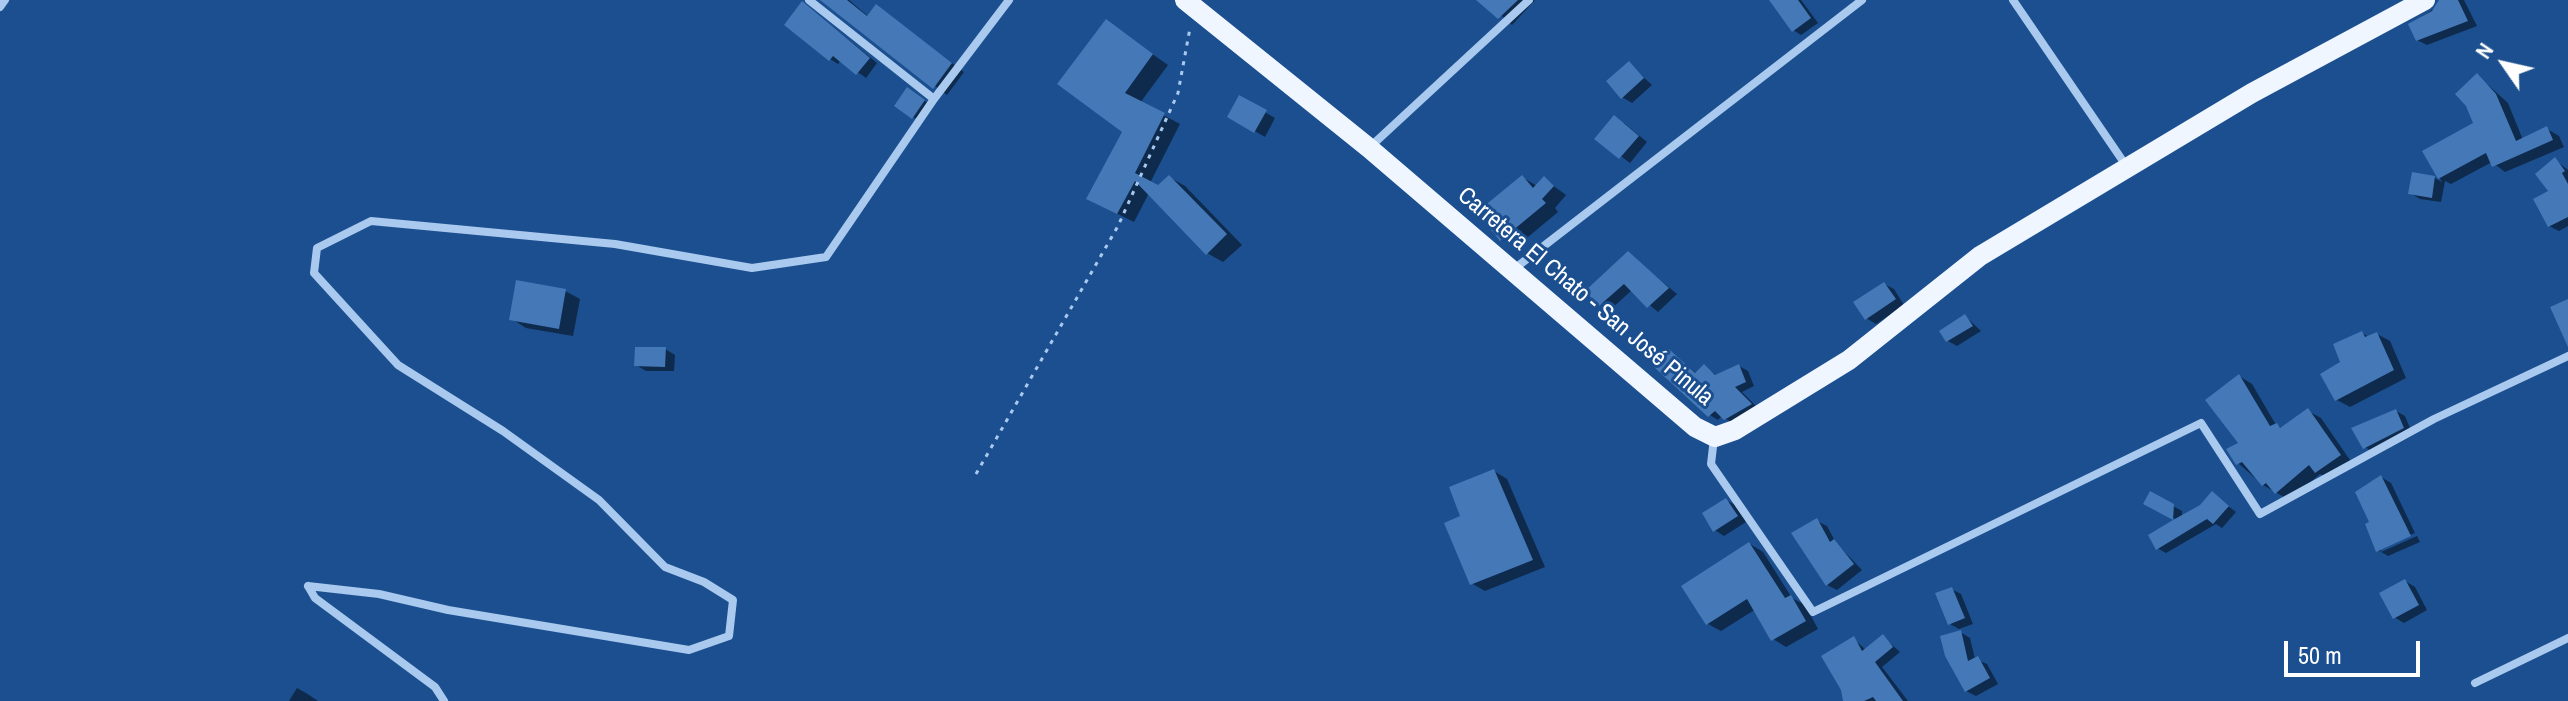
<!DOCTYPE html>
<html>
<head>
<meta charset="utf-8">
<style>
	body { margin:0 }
	#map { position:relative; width:2568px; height:701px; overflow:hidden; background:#1b4f8f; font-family:"Archivo Narrow",sans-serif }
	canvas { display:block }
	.north { position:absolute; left:2464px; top:24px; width:80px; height:80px; -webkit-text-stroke:6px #1b4f8f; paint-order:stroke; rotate:304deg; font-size:22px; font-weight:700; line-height:32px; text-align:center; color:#fff }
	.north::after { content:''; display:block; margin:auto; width:28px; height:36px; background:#fff; clip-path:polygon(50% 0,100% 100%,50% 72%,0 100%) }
	.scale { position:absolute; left:2284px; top:641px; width:136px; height:36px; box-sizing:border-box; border:4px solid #fff; border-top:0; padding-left:10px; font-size:24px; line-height:28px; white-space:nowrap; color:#fff; -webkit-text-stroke:6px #1b4f8f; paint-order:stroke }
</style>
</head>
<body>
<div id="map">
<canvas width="2568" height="701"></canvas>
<div class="north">N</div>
<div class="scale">50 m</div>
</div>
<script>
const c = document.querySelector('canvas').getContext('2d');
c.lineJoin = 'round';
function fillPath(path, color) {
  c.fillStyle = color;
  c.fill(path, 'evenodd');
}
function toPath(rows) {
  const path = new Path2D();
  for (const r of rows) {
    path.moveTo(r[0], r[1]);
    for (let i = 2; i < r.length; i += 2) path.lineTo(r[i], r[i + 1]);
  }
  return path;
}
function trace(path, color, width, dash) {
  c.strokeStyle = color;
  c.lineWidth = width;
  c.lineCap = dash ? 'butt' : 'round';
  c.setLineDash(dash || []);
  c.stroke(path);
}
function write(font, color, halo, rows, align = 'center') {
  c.font = font + ' "Archivo Narrow",sans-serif';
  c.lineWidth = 6;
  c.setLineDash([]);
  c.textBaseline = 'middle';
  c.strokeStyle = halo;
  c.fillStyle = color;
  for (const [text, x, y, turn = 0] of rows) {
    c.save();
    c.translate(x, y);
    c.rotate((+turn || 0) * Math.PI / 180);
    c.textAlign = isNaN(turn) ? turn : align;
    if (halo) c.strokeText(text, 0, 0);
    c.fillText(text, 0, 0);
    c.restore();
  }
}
fillPath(toPath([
	[821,0,849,0,869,17,877,7,964,72,947,95],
	[1484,0,1535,0,1512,25],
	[1771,0,1801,0,1818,23,1801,35,1793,30],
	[2447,0,2464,0,2477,26,2427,45,2417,40,2411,24],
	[803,3,877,63,866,78,841,60,838,64,830,59],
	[1106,22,1168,65,1140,103,1180,124,1150,183,1158,188,1169,177,1185,186,1242,245,1223,262,1207,253,1149,193,1134,222,1088,199,1125,132],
	[1629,64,1652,85,1632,103,1622,97],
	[2478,76,2508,103,2523,140,2547,129,2559,136,2564,147,2505,172,2492,162,2451,184,2445,181,2441,202,2420,199,2410,193,2435,178,2442,182,2425,152,2476,124],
	[917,95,933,107,923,122,913,117],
	[1240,98,1275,118,1265,137,1229,116],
	[1624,123,1647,142,1630,163,1597,138],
	[2555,160,2568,170,2568,226,2559,231,2549,226],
	[1522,177,1537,186,1544,179,1566,195,1555,208,1558,212,1516,247,1501,239],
	[1629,254,1677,294,1658,312,1632,290,1610,310,1588,291],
	[1884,284,1894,289,1904,305,1876,324,1866,318],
	[565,291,580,299,573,336,526,328,512,319],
	[1965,316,1981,331,1957,346,1948,341],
	[2362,333,2369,337,2377,334,2390,341,2406,378,2350,407,2337,400,2343,363],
	[665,349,675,355,674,371,646,371,636,365],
	[1669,351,1697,374,1704,366,1717,376,1739,366,1748,371,1754,386,1742,392,1759,409,1734,424,1722,416,1718,420,1710,415],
	[2239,376,2252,384,2276,425,2283,429,2308,411,2321,418,2352,463,2330,479,2320,474,2289,500,2263,485,2238,463,2241,444],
	[2396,411,2405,416,2412,433,2374,453,2365,447],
	[1494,471,1507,479,1545,567,1485,591,1471,583,1463,517],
	[2381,477,2391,483,2415,533,2381,547,2381,552,2417,536,2420,542,2388,556,2378,550,2372,523],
	[2151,494,2182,511,2182,518,2201,506,2212,494,2236,512,2222,528,2216,524,2166,553,2157,548,2177,520,2146,503],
	[1726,500,1735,505,1746,522,1724,536,1715,530],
	[1817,521,1827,526,1836,543,1862,570,1837,590,1827,585],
	[1750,544,1763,552,1792,598,1805,605,1818,629,1786,647,1773,639,1756,609,1721,631,1708,624],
	[2405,581,2415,587,2427,610,2404,623,2394,617],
	[1951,589,1961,594,1973,624,1959,629,1950,624],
	[1960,632,1970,638,1975,659,1987,664,1998,684,1976,696,1966,691],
	[1883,637,1900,652,1882,667,1908,701,1846,701,1854,639,1866,650],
	[297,688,306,693,318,701,289,701]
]), '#0007');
fillPath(toPath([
	[820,0,847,0,867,16,876,4,952,63,933,89],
	[1476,0,1518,0,1498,19],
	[1769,0,1798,0,1811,18,1792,32],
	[2439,0,2458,0,2468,21,2416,41,2408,24,2432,11],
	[802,1,870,58,856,75,833,56,829,61,784,25],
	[1106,19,1153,54,1125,93,1165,113,1135,173,1158,185,1169,175,1227,234,1206,255,1135,181,1117,214,1086,199,1122,132,1057,84],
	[1629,61,1644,78,1621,99,1606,81],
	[2477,73,2496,94,2516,141,2547,126,2553,140,2492,167,2486,153,2438,179,2422,151,2473,123,2466,106,2455,94],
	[907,87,925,100,912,119,894,106],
	[1239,95,1267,110,1254,133,1227,117],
	[1614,115,1639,136,1619,159,1594,139],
	[2555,157,2565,171,2562,173,2568,184,2568,217,2548,227,2533,199,2548,191,2535,174],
	[2412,172,2435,176,2432,198,2408,194],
	[1522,175,1533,188,1544,176,1554,186,1542,199,1546,203,1500,241,1477,212],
	[1628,251,1669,288,1647,308,1624,284,1599,306,1585,291],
	[516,280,566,289,559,329,509,320],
	[1884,282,1896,299,1865,320,1853,302],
	[2568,299,2568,347,2550,307],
	[1965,314,1973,326,1946,342,1939,331],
	[2362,331,2365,337,2377,332,2394,370,2335,401,2320,374,2340,362,2333,344],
	[635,347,666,347,665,367,634,366],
	[1669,349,1695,373,1704,364,1715,375,1739,364,1746,382,1735,387,1752,404,1724,420,1715,411,1708,417,1653,366],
	[2239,374,2270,426,2277,423,2280,428,2308,408,2341,455,2315,473,2309,465,2275,494,2266,483,2262,486,2242,462,2236,465,2226,449,2238,443,2205,400],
	[2396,409,2404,428,2363,449,2351,428],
	[1494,469,1533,560,1470,585,1444,523,1460,516,1449,487],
	[2381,475,2411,536,2376,552,2365,524,2369,522,2355,492],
	[2150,491,2174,504,2173,520,2200,505,2212,491,2229,506,2213,524,2207,519,2156,550,2148,535,2173,520,2143,504],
	[1726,498,1738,516,1713,532,1702,513],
	[1817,518,1830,542,1834,539,1854,564,1826,586,1791,533],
	[1749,542,1785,598,1791,595,1806,621,1771,641,1747,599,1706,625,1681,586],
	[2405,579,2419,605,2393,619,2379,593],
	[1952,587,1965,618,1948,625,1935,593],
	[1961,630,1968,661,1978,656,1990,678,1965,692,1945,656,1940,636],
	[1883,634,1893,647,1875,662,1903,701,1876,701,1873,697,1864,701,1843,701,1841,690,1821,656,1854,636,1862,651]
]), '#4478b7');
trace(toPath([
	[976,474,1118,226,1178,93,1190,28]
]), '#a9c9ee', 3, [4, 6]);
trace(toPath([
	[809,0,934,99],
	[2013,0,2127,167],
	[0,7,5,0],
	[1370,147,1529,0],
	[1514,269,1862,0],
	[1714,438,1711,464,1813,612,2201,423,2260,514,2434,419,2568,356],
	[308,586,379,594,448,610,689,650,729,636,733,600,704,582,665,567,599,500,503,431,398,365,314,273,317,248,371,221,615,244,752,268,826,257,934,99,1009,0],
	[308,586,315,598,435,687,444,701],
	[2475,683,2568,638]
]), '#a9c9ee', 8);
trace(toPath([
	[1185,0,1369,148,1695,427,1715,437,1735,430,1849,360,1980,256,2252,93,2425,0]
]), '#f0f6ff', 20);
write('24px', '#fff', '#1b4f8f', [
	["Carretera El Chato - San José Pinula",1585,297,40]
]);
</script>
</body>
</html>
